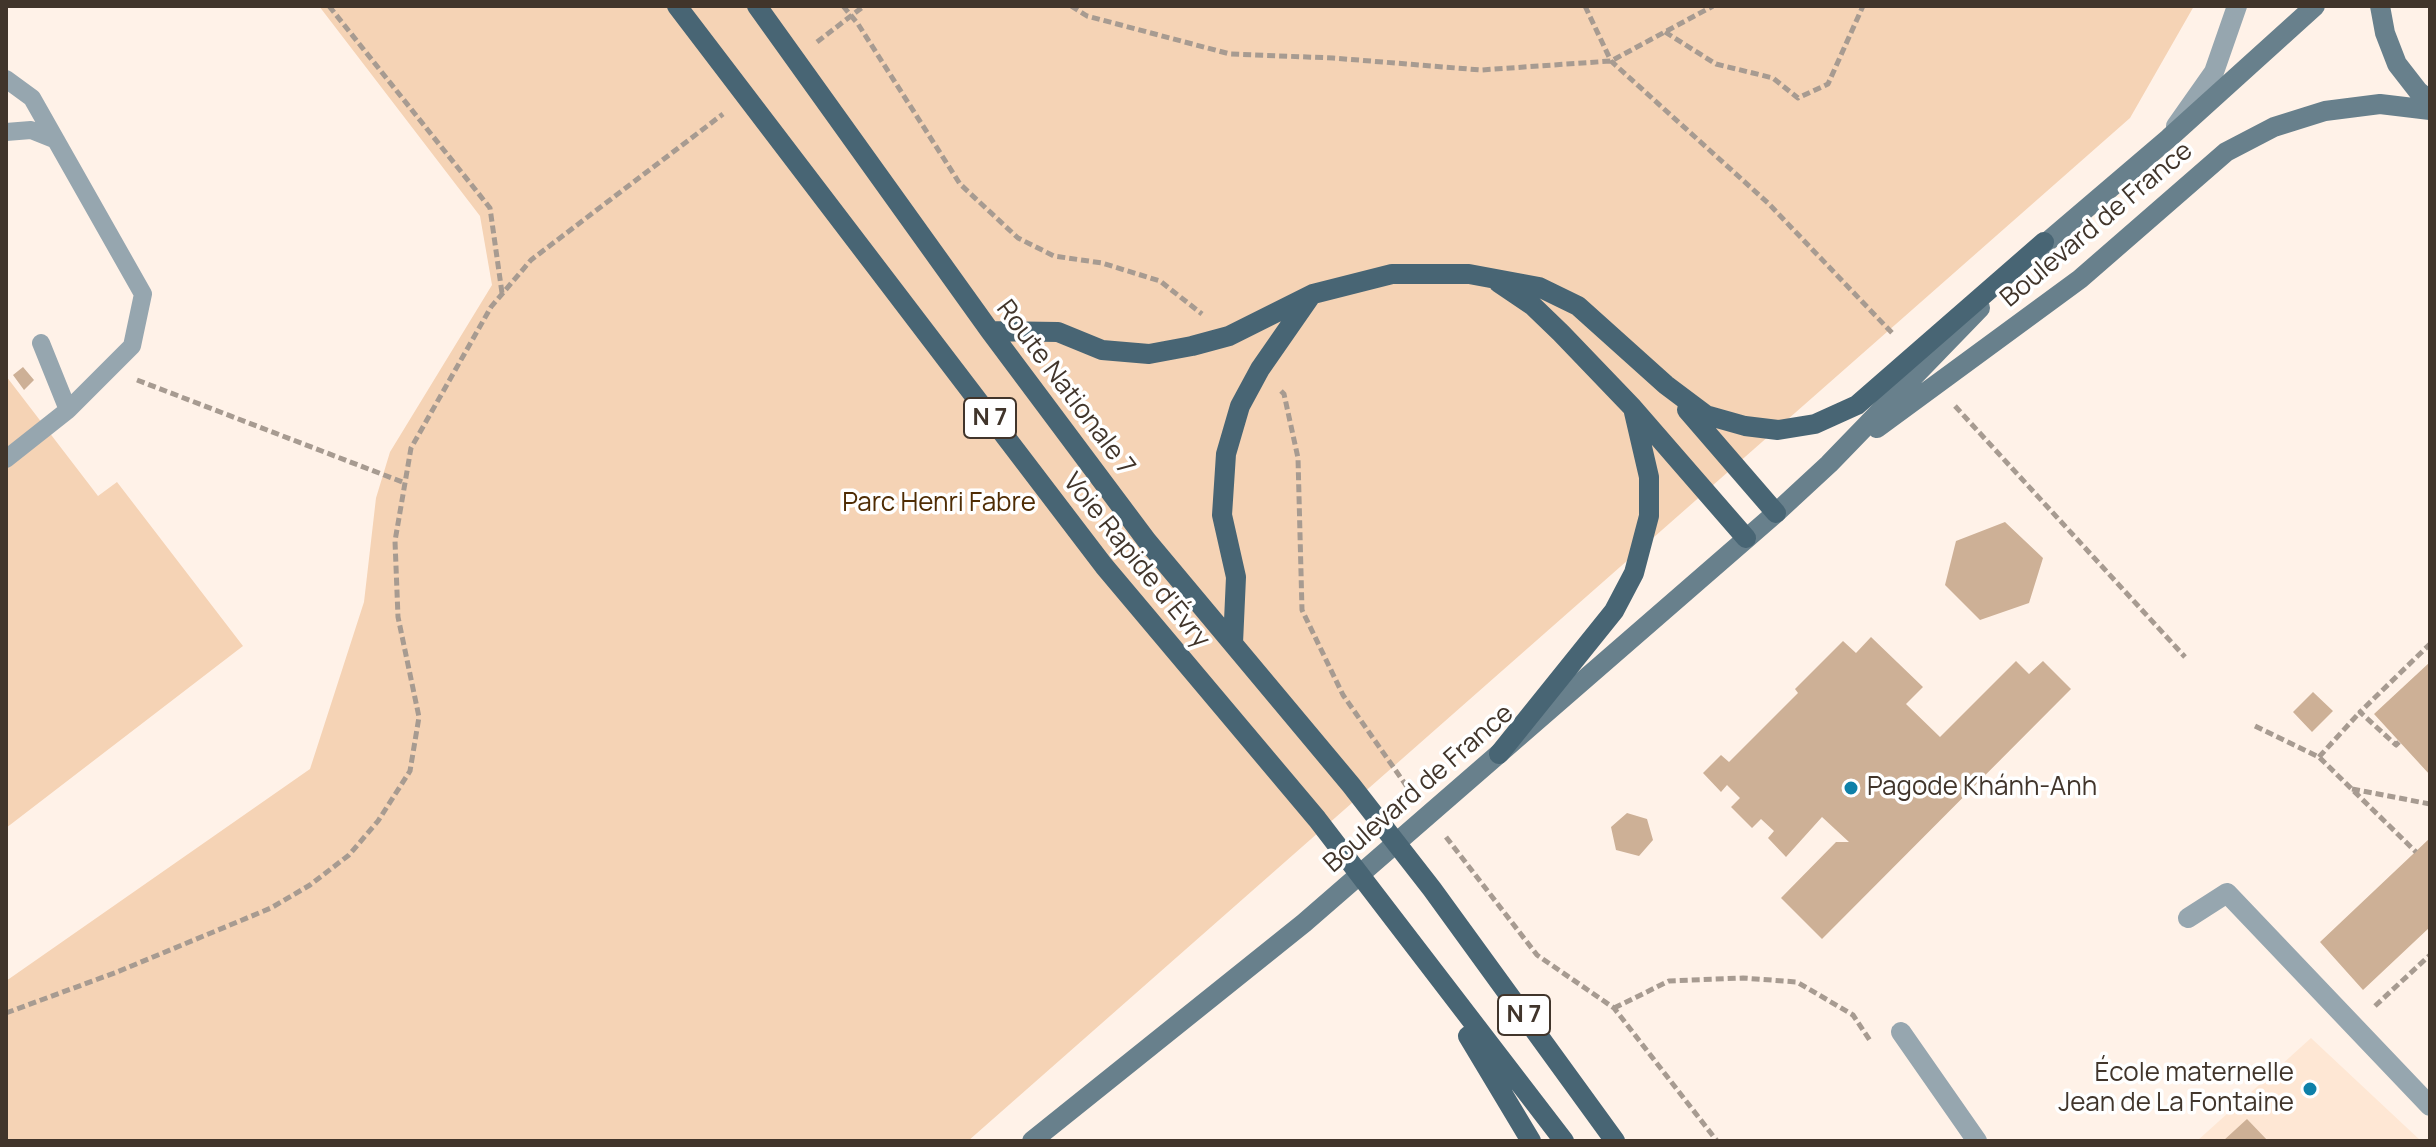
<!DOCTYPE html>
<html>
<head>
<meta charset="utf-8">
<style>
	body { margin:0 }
	#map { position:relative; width:2436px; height:1147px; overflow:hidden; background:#fff2e8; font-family:Manrope,sans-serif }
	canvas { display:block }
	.frame { position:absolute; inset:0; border:8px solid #41352b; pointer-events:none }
</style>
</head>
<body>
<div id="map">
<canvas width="2436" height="1147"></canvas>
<div class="frame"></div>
</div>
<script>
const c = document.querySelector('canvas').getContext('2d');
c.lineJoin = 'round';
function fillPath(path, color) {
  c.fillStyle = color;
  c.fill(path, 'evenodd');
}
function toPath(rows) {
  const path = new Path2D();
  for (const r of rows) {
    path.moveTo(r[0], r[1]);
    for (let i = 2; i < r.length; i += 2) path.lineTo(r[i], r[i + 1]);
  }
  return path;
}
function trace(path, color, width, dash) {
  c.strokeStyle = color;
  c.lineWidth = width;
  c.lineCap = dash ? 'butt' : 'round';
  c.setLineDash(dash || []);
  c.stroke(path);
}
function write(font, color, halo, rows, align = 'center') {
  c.font = font + ' Manrope,sans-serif';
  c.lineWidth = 7;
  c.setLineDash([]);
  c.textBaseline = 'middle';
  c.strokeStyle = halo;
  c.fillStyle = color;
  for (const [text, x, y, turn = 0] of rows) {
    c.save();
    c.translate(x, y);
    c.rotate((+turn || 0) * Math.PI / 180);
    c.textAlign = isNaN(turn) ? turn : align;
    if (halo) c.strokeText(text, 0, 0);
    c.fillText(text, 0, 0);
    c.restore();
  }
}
fillPath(toPath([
	[2311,1038,2421,1141,2197,1141]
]), '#fee7d4');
fillPath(toPath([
	[319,6,2194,6,2130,118,968,1141,6,1141,6,981,310,769,364,602,376,498,390,452,492,285,480,216],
	[6,376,98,496,117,482,243,646,6,828]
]), '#f5d3b5');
fillPath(toPath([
	[23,367,34,380,24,390,13,375],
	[2005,522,2043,558,2029,603,1980,620,1945,585,1956,541],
	[1871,637,1923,687,1906,704,1940,737,2016,661,2029,674,2043,661,2071,689,1822,939,1781,898,1836,842,1849,842,1822,817,1786,857,1768,838,1774,831,1761,819,1752,828,1731,807,1740,798,1727,785,1721,792,1703,773,1721,755,1729,762,1798,693,1795,689,1843,641,1856,653],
	[2430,662,2430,775,2374,714],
	[2313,692,2333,711,2312,732,2293,712],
	[1627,813,1647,819,1653,840,1639,856,1616,850,1611,827],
	[2430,838,2430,927,2363,990,2320,942],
	[2247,1119,2268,1141,2223,1141]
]), '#cdb096');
trace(toPath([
	[329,6,490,208,502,293],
	[843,6,858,24,960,184,1018,238,1054,256,1102,263,1160,281,1202,314],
	[1071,6,1087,16,1230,54,1333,58,1481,70,1611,61,1713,6],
	[1585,6,1611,61,1768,203,1894,335],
	[1665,32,1716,64,1773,78,1798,98,1828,84,1863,6],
	[817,42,864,6],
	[137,380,405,483],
	[1281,391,1284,394,1298,458,1302,610,1343,695,1410,791],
	[1955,406,2185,657],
	[2255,726,2319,757,2416,852],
	[2399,742,2396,745,2360,712,2430,644],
	[2319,757,2360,712],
	[2352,789,2430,804],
	[1446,837,1537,955,1614,1008,1717,1141],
	[2375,1006,2430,955],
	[1614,1008,1669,981,1743,978,1797,982,1853,1015,1871,1042],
	[6,1013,117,972,271,908,310,885,349,855,378,821,410,771,419,717,398,617,395,541,411,448,491,307,531,260,723,114]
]), '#a79b91', 5, [8, 4]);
trace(toPath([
	[6,79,32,98,143,294,132,346,68,410,6,459],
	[6,132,31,130,56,140],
	[41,343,68,410]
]), '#96a6af', 18);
trace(toPath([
	[2176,126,2214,72,2237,6],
	[2188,918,2227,893,2430,1106],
	[1901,1032,1977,1141]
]), '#96a6af', 20);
trace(toPath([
	[2380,6,2385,33,2397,64,2418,91,2430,101],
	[2033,254,2169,138,2315,6],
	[1877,428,2080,279,2226,152,2274,127,2325,111,2380,104,2430,110],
	[1032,1141,1304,923,1776,513,1829,464,1980,308]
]), '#68808c', 20);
trace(toPath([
	[677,6,1104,566,1317,819,1564,1141],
	[757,6,990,331,1147,541,1351,785,1432,889,1615,1141],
	[1499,283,1533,306,1561,333,1633,408,1746,538],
	[990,331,1058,332,1102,350,1149,354,1192,346,1229,336,1313,294,1392,274,1469,274,1539,287,1578,306,1666,385,1706,415,1745,426,1778,430,1815,424,1857,405,2044,242],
	[1687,410,1776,513],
	[1233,643,1236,577,1222,515,1226,454,1240,406,1260,369,1310,297],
	[1499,754,1614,611,1634,573,1649,516,1649,477,1633,408],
	[1468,1036,1531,1141]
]), '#486574', 20);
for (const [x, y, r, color] of [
	[1851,788,8,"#0e80a8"],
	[2310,1089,8,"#0e80a8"]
]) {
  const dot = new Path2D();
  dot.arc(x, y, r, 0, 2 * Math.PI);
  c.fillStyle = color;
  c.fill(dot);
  trace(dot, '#fff', 3);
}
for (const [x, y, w] of [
	[990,418,52],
	[1524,1015,52]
]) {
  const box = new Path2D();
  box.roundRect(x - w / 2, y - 20, w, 40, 6);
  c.fillStyle = '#fff';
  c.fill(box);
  trace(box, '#41352b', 2);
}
write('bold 24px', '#41352b', null, [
	["N 7",990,418],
	["N 7",1524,1015]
]);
write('26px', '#41352b', '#fff', [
	["Boulevard de France",2097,225,-40],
	["Route Nationale 7",1065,388,53],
	["Voie Rapide d'Évry",1136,561,51],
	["Boulevard de France",1419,789,-41]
]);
write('26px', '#4f2c04', '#fff', [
	["Parc Henri Fabre",939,504]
]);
write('26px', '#41352b', '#fff', [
	["Pagode Khánh-Anh",1867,788],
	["École maternelle",2294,1074,"right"],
	["Jean de La Fontaine",2294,1104,"right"]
], 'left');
</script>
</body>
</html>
